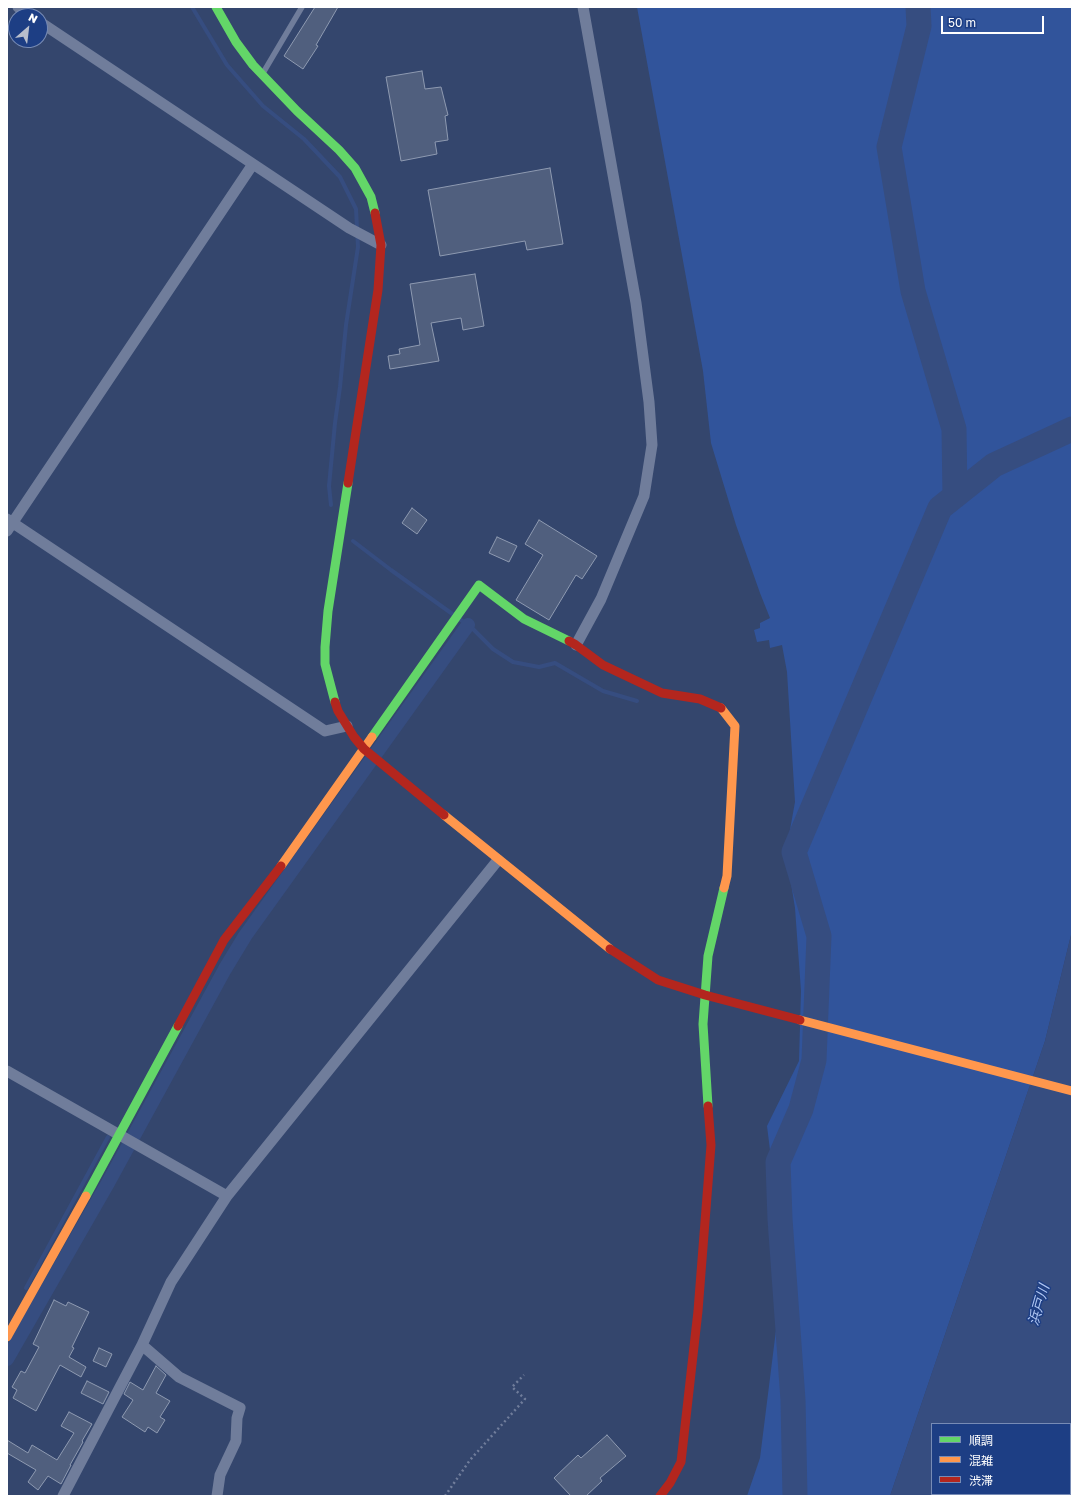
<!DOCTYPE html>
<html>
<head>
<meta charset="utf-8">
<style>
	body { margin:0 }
	#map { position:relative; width:1079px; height:1503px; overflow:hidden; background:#34466d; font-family:"Golos Text","Noto Sans JP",sans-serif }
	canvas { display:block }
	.frame { position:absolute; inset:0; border:8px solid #fff; pointer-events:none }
	.legend { position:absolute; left:931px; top:1423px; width:140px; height:72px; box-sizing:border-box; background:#1d3e84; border:1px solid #778bb5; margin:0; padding:5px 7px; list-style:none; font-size:12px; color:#fff }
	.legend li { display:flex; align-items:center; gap:8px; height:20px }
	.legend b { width:20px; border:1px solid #778bb5 }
	.north { position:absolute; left:8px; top:8px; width:40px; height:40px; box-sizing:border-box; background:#1d3e84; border:1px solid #778bb5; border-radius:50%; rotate:28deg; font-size:11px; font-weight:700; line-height:16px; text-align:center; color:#fff }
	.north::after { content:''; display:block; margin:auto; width:14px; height:18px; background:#b8becc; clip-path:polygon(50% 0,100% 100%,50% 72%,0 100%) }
	.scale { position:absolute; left:941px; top:16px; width:103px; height:18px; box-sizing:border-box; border:2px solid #fff; border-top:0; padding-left:5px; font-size:12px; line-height:14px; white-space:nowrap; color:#fff; -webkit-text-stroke:3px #1d3e84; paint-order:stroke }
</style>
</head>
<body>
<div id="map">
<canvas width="1079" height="1503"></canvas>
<div class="frame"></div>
<ul class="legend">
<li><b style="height:5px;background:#63d668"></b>順調</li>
<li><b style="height:5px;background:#ff974d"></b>混雑</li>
<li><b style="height:5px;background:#b3261e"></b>渋滞</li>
</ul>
<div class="north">N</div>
<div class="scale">50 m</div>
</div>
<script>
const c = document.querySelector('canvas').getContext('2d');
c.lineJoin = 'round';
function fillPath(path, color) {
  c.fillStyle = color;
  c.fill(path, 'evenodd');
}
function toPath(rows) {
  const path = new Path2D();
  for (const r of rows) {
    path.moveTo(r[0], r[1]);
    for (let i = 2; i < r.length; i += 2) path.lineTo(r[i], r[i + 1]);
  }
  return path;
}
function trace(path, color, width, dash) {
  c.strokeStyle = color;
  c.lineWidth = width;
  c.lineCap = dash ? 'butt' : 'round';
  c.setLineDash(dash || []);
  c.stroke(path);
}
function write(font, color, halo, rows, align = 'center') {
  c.font = font + ' "Golos Text","Noto Sans JP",sans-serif';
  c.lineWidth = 3;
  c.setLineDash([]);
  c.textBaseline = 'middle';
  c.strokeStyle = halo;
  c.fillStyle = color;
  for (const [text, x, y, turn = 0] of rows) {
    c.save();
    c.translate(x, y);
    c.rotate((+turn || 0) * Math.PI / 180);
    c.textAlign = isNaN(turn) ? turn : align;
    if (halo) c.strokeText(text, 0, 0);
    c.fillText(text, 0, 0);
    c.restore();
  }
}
fillPath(toPath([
	[637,7,1072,7,1072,931,1045,1041,890,1496,747,1496,760,1458,778,1314,778,1280,773,1174,767,1126,799,1061,801,991,795,908,786,852,795,802,787,672,782,645,770,648,769,640,757,642,754,630,760,628,760,623,770,618,760,593,736,525,711,443,703,371]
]), '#31549b');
fillPath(toPath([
	[1072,931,1072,1496,890,1496,1045,1041],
	[932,1424,1070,1424,1070,1494,932,1494]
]), '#364d80');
trace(toPath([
	[192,7,227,65,263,106,304,139,340,177,356,209,358,247,346,325,340,387,335,423,329,486,331,505],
	[353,541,391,570,472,628,493,649,513,662,539,667,555,663,603,691,637,701],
	[26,1288,108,1137]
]), '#364d80', 4);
trace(toPath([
	[7,1359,108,1183,225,969,245,936,468,625]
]), '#364d80', 14);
trace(toPath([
	[918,7,919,26,889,147,913,291,954,429,955,496],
	[795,1496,793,1400,780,1219,778,1162,801,1109,814,1060,819,936,794,852,940,508,994,465,1072,429]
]), '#364d80', 25);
const building = toPath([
	[315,7,338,7,316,45,318,46,303,69,284,56,315,7],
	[422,71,425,89,441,87,448,115,445,116,448,140,435,142,437,154,401,161,386,77,422,71],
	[550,168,563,244,527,250,525,241,440,256,428,190,550,168],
	[475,274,484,326,463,330,461,318,431,323,439,361,390,369,388,356,400,354,399,349,420,345,410,284,475,274],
	[412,508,427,520,417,534,402,523,412,508],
	[539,520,597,556,582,579,576,575,549,620,516,600,543,555,525,544,539,520],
	[497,537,517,546,509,562,489,553,497,537],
	[54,1300,66,1306,68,1302,89,1312,72,1347,74,1348,69,1357,86,1367,81,1377,60,1365,36,1411,13,1398,17,1390,12,1387,21,1371,25,1373,39,1347,33,1344,54,1300],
	[99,1348,112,1354,106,1367,93,1361,99,1348],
	[156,1366,166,1375,156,1393,170,1401,160,1417,165,1420,157,1433,148,1427,145,1432,122,1417,133,1400,124,1394,130,1382,143,1390,156,1366],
	[87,1381,109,1392,103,1404,81,1393,87,1381],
	[69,1412,92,1424,82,1441,83,1442,70,1465,71,1465,61,1484,48,1476,38,1490,28,1482,36,1470,7,1453,7,1440,28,1453,32,1445,57,1460,74,1433,61,1426,69,1412],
	[607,1435,626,1456,600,1478,602,1481,586,1496,571,1496,554,1478,578,1455,581,1458,607,1435]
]);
fillPath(building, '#505f7e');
trace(building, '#8e9ab1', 1);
trace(toPath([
	[445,1496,470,1460,525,1399,512,1387,524,1375]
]), '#707d9b', 2.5, [2, 3]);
trace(toPath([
	[263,73,302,7]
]), '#707d9b', 5.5);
trace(toPath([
	[18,7,31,16],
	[40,22,349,228,381,245],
	[7,519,325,731,347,726],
	[7,531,253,164],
	[576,645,601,599,644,496,652,445,649,402,636,303,583,7],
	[7,1071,227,1196],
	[142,1345,179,1377,240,1408,237,1418,236,1441,220,1475,217,1496],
	[63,1496,142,1345,171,1282,227,1196,498,860]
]), '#707d9b', 11);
trace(toPath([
	[216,7,236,42,253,65,297,111,339,150,355,168,371,197,375,213],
	[335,702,325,664,325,647,328,611,348,483],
	[372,737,479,585,524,619,569,641],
	[708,1106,703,1024,708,956,724,888],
	[86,1196,178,1026]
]), '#63d668', 9);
trace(toPath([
	[721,708,735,726,727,876,724,888],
	[444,815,610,949],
	[281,866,372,737],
	[800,1020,1072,1091],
	[7,1337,86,1196]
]), '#ff974d', 9);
trace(toPath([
	[348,483,378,290,381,245,375,213],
	[569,641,576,645,603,665,662,693,700,699,721,708],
	[335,702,338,711,354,737,364,749,444,815],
	[610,949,658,980,705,995,800,1020],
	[178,1026,224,940,281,866],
	[660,1496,670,1483,681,1462,698,1311,711,1145,708,1106]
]), '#b3261e', 9);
write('italic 14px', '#b0c6f2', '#1d3e84', [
	["浜戸川",1039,1305,-74]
]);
</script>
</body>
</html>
